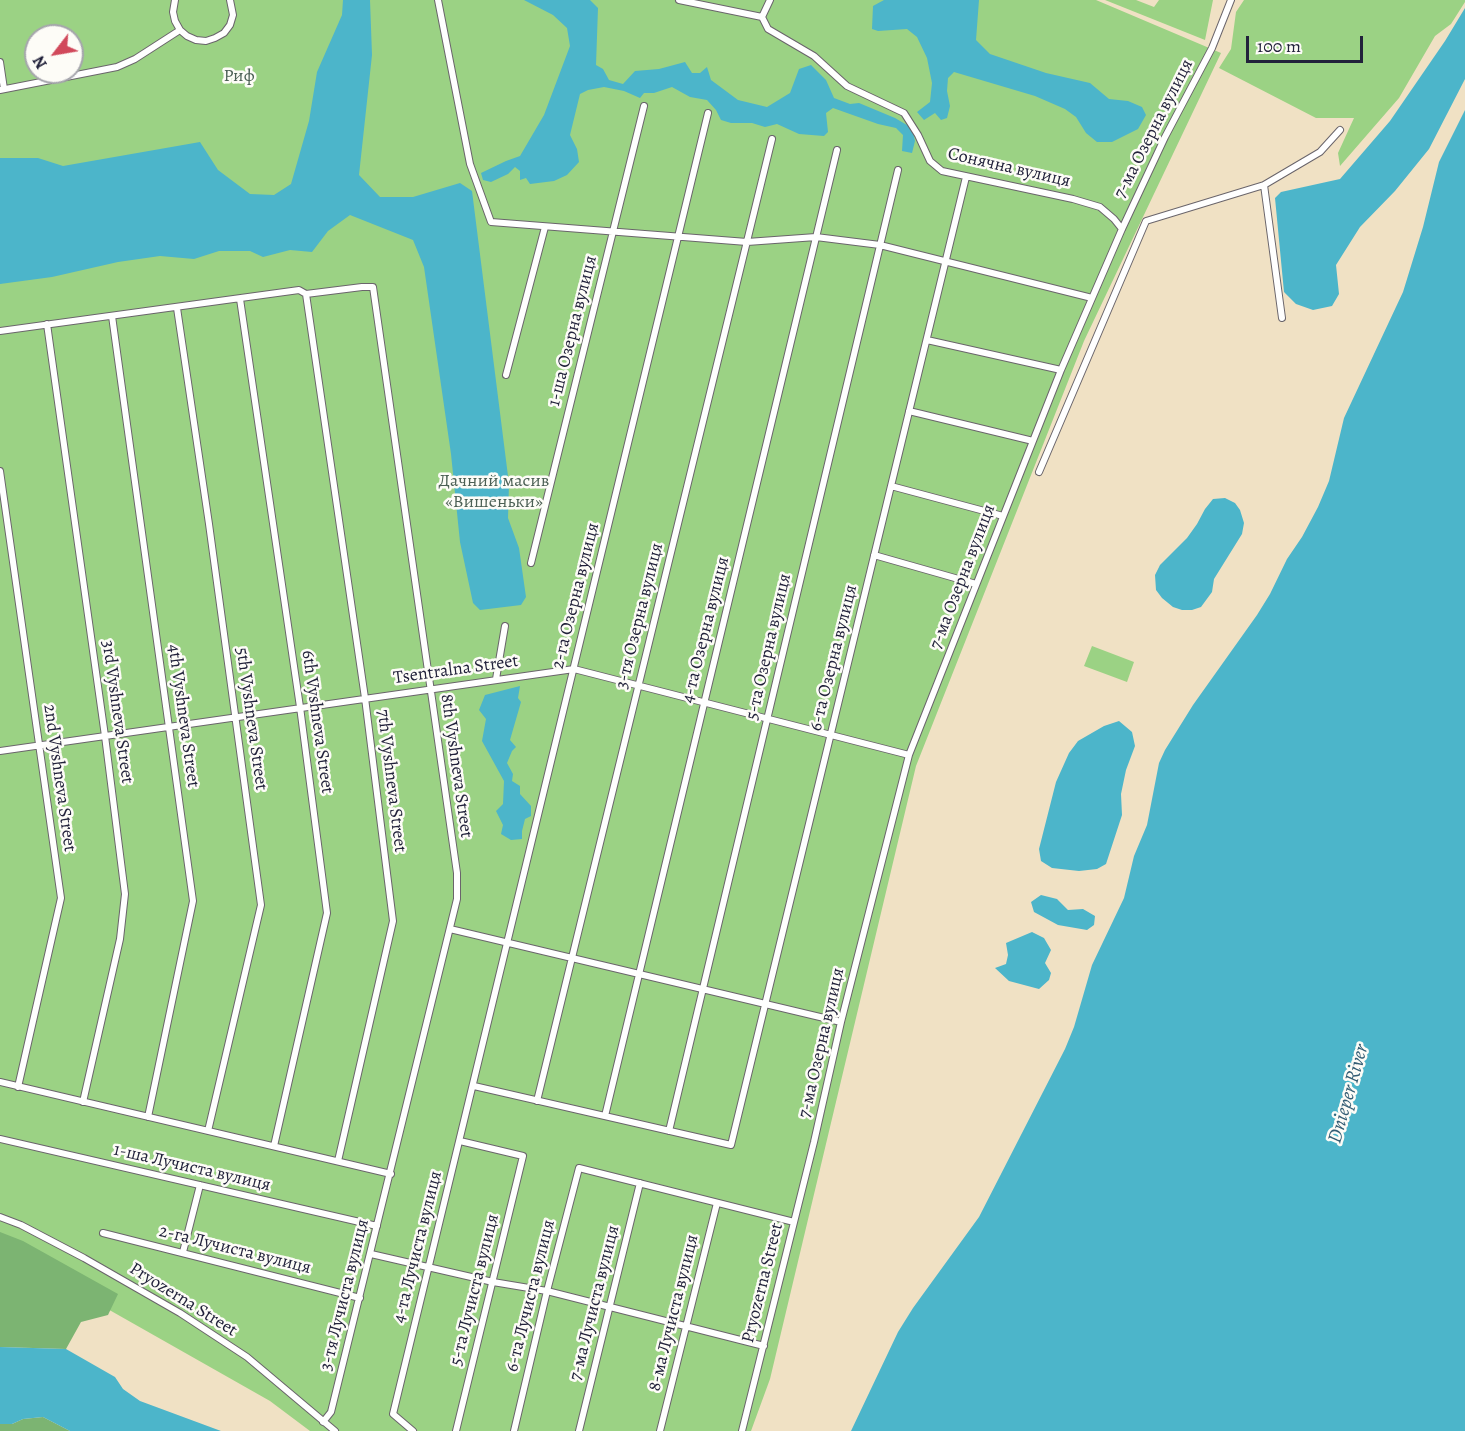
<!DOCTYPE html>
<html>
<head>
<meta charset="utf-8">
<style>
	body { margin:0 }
	#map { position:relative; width:1465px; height:1431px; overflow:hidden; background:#f0e1c4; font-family:Alegreya,serif }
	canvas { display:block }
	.north { position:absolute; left:24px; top:24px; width:60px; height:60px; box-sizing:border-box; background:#fdfcf7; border:2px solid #a5a5ac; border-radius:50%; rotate:239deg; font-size:16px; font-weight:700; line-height:24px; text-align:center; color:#22223b }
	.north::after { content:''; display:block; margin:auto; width:21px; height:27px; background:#d1495b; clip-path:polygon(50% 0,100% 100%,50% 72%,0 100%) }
	.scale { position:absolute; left:1246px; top:36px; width:117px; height:27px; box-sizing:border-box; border:3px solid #22223b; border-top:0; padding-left:8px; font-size:18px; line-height:21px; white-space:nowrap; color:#22223b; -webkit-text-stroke:4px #fdfcf7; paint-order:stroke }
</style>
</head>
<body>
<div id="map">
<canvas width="1465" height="1431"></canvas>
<div class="north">N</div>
<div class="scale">100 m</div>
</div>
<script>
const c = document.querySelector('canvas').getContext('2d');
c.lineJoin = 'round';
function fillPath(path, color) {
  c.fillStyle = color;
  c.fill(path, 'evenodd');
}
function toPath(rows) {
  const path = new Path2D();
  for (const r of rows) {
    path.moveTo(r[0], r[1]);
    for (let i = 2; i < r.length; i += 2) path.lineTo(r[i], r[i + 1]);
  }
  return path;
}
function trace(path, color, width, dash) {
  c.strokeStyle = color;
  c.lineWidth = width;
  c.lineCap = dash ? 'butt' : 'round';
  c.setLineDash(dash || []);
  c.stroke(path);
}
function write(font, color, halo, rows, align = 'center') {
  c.font = font + ' Alegreya,serif';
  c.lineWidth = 5;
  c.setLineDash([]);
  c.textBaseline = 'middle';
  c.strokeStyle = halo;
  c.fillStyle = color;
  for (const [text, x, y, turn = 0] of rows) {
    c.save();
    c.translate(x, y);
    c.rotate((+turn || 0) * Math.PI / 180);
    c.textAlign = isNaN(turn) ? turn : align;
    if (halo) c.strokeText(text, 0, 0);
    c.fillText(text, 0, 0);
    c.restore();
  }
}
fillPath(toPath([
	[0,0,1096,0,1221,53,1084,341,916,766,770,1379,751,1431,310,1431,270,1401,0,1248],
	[36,36,72,36,72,72,36,72],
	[1105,0,1136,0,1154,7,1159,0,1213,0,1205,40],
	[1244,0,1465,0,1465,2,1451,24,1435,36,1399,98,1340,166,1338,153,1354,118,1316,118,1219,68,1231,49,1236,12],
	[1092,646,1134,662,1127,682,1084,666]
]), '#9bd284');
fillPath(toPath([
	[0,1232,23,1241,118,1294,108,1315,81,1322,66,1349,0,1347],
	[43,1417,70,1431,0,1431,0,1424,12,1424,23,1419]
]), '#7cb472');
fillPath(toPath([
	[343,0,370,0,372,55,359,175,380,197,413,197,460,183,472,191,509,484,508,518,519,548,526,597,521,605,480,610,473,603,460,542,451,454,424,267,413,240,350,215,328,231,312,252,290,250,263,257,250,251,219,251,194,259,160,256,118,262,52,277,0,284,0,158,38,158,63,166,200,142,218,170,250,194,274,195,291,184,309,121,317,72,342,15],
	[524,0,590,0,598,8,596,65,603,69,609,80,623,84,635,71,659,69,685,62,692,73,700,73,707,67,711,80,738,100,767,107,790,93,799,69,811,65,826,80,834,98,850,104,859,103,895,118,912,128,915,141,912,153,902,151,903,135,896,128,878,124,833,108,826,113,828,132,824,136,799,134,777,124,765,127,752,123,731,123,721,120,716,110,707,100,690,97,672,87,654,93,644,93,640,98,624,91,604,87,588,90,580,94,570,135,577,149,579,162,567,175,554,181,530,184,526,178,520,180,520,171,515,167,508,174,491,182,483,180,481,173,506,161,520,156,544,115,570,46,567,28,553,15],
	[884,0,979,0,976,40,990,54,1046,73,1090,83,1109,99,1128,101,1142,107,1146,115,1138,129,1112,142,1097,142,1086,133,1076,117,1065,109,1035,96,954,72,948,78,947,91,950,106,947,118,941,120,935,113,924,120,917,112,930,102,932,83,927,58,917,37,907,29,878,31,872,29,873,6],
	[1465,8,1465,79,1429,149,1395,191,1360,227,1336,265,1339,294,1332,306,1313,310,1296,304,1284,292,1275,198,1281,192,1340,179,1390,121,1445,41],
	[1465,110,1465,1431,851,1431,898,1332,913,1308,979,1217,1065,1049,1074,1027,1092,965,1124,898,1134,856,1147,825,1159,763,1165,750,1193,705,1257,615,1270,594,1287,559,1302,537,1318,507,1329,481,1344,418,1403,292,1423,227,1439,162],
	[1225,498,1235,503,1240,510,1244,523,1242,534,1214,579,1212,592,1201,607,1192,610,1182,610,1173,607,1162,598,1156,590,1155,575,1160,565,1187,538,1197,524,1205,509,1213,499],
	[520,686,518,698,521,702,510,740,516,747,512,751,507,763,513,774,512,781,520,786,520,794,531,806,531,816,525,819,522,831,522,839,511,840,501,834,503,825,496,811,503,804,504,781,482,741,486,719,479,710,485,695],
	[1119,721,1132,732,1135,746,1126,770,1121,794,1122,815,1106,864,1097,869,1079,871,1052,868,1041,861,1039,849,1056,782,1069,753,1078,741,1104,726],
	[1041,895,1057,899,1068,910,1083,909,1095,916,1094,925,1087,930,1058,925,1034,912,1031,902],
	[1032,932,1044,938,1051,950,1045,963,1051,973,1049,980,1039,989,1009,981,995,968,1006,964,1008,955,1006,943],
	[0,1347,66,1349,115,1377,123,1389,140,1401,221,1431,70,1431,43,1417,23,1419,12,1424,0,1424]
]), '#4cb5ca');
const street = toPath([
	[175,0,173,12,175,21,180,30,187,36,196,40,206,41,215,38,224,33,230,25,233,15,230,0],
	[438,0,470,164,491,222,747,242,816,237,880,245,1092,298],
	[679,0,762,17],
	[762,17,768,29,814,56,847,86,904,113,918,135,930,161,942,171,1073,199,1100,207,1114,219,1122,229],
	[762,17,770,0],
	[0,62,4,89],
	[0,90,117,67,135,59,180,30],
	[1264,185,1282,318],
	[306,294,365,698,393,921,338,1161],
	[240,299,300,707,327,913,274,1146],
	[177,308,209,524,261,905,208,1131],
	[112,316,193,901,148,1117],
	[47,324,105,736,125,894,120,939,83,1102],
	[0,331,299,290,306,294,362,287,373,287,457,873,457,899,331,1412,323,1422],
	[927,340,1061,370],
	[506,375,545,227],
	[909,411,1033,441],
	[0,471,61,898,18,1087],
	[1039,472,1146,221,1264,185,1320,152,1340,130],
	[891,486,1003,516],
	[874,555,976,584],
	[531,563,644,106],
	[496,679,505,626],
	[0,751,574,669,909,755],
	[450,929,841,1022],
	[0,1082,391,1174],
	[474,1086,731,1145,966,177],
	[537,1101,772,139],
	[605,1116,837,150],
	[669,1131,898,170],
	[0,1139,377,1226],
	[0,1217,21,1225,84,1258,180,1313,247,1357,335,1431],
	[103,1233,360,1298],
	[183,1252,200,1185],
	[371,1254,493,1282,547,1291,764,1346],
	[413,1431,393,1414,708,113],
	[456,1431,523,1156,460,1141],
	[514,1431,547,1291,579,1168,794,1222],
	[579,1431,640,1183],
	[660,1431,717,1203],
	[742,1431,814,1142,841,1022,909,755,1061,370,1122,229,1165,137,1212,48,1231,0]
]);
trace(street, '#6a656b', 8);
trace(street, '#fff', 6);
write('18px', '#4c6055', '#fdfcf7', [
	["Риф",239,77],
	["Дачний масив",494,482],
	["«Вишеньки»",494,503]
]);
write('18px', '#22223b', '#fdfcf7', [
	["7-ма Озерна вулиця",1154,129,-63],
	["Сонячна вулиця",1009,168,13],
	["1-ша Озерна вулиця",573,331,-76],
	["7-ма Озерна вулиця",963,577,-69],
	["2-га Озерна вулиця",576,596,-76],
	["3-тя Озерна вулиця",640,616,-76],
	["4-та Озерна вулиця",706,630,-76],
	["5-та Озерна вулиця",769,647,-77],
	["6-та Озерна вулиця",834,658,-76],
	["Tsentralna Street",456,670,-8],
	["3rd Vyshneva Street",117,712,82],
	["4th Vyshneva Street",183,716,82],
	["5th Vyshneva Street",251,719,82],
	["6th Vyshneva Street",317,722,82],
	["8th Vyshneva Street",456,766,82],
	["2nd Vyshneva Street",59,778,82],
	["7th Vyshneva Street",391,781,83],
	["7-ма Озерна вулиця",822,1043,-77],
	["1-ша Лучиста вулиця",192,1168,13],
	["4-та Лучиста вулиця",418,1247,-76],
	["2-га Лучиста вулиця",235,1250,14],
	["Pryozerna Street",763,1283,-76],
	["5-та Лучиста вулиця",475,1290,-76],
	["3-тя Лучиста вулиця",345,1295,-76],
	["6-та Лучиста вулиця",531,1296,-76],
	["Pryozerna Street",183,1300,32],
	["7-ма Лучиста вулиця",595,1303,-76],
	["8-ма Лучиста вулиця",674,1313,-76]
]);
write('italic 20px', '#335d74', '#fdfcf7', [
	["Dnieper River",1349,1094,-74]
]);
</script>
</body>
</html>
